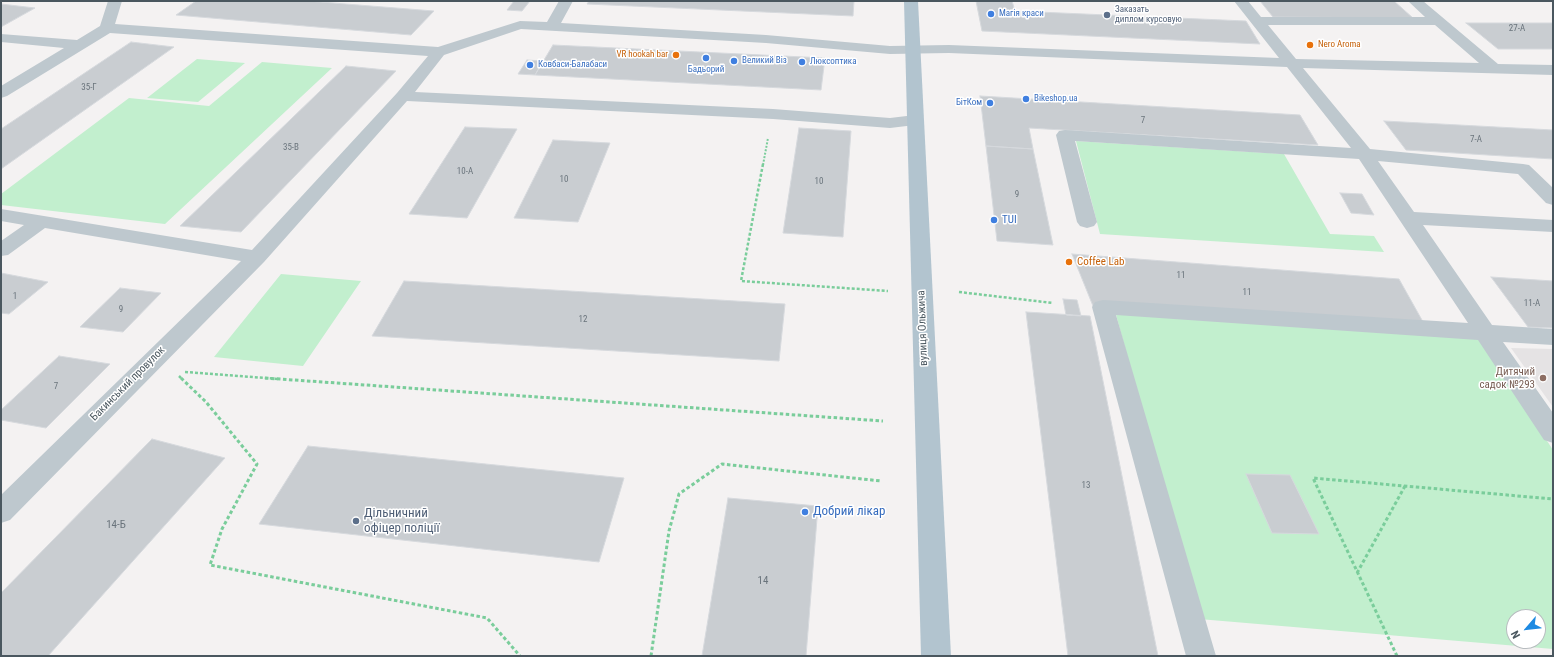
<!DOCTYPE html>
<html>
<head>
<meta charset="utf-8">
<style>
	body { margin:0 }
	#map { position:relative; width:1554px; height:657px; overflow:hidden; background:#f4f2f2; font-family:"Roboto Condensed",sans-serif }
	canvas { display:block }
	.frame { position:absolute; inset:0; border:2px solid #4a575f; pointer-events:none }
	.north { position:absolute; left:1506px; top:609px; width:40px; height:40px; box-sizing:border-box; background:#fff; border:1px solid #b7bcbf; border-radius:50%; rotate:242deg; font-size:11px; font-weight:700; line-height:16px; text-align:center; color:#4a575f }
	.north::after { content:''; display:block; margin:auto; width:14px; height:18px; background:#1d8ae2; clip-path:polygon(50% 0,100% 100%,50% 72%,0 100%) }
</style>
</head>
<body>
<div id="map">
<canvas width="1554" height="657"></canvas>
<div class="frame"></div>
<div class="north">N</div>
</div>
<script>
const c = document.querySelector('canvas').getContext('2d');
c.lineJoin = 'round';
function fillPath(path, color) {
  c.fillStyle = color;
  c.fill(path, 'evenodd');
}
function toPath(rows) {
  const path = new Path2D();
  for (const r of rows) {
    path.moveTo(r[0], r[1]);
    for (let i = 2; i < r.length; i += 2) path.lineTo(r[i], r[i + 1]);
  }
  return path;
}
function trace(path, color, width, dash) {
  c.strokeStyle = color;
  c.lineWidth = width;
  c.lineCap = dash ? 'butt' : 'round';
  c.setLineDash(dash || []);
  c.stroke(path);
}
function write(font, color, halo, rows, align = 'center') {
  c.font = font + ' "Roboto Condensed",sans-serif';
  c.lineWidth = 3;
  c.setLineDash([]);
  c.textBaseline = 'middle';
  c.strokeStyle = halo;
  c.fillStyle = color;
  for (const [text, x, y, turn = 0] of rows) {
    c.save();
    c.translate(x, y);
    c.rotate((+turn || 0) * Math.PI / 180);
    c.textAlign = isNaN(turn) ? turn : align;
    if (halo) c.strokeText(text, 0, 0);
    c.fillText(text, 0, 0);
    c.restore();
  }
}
fillPath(toPath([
	[1511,348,1553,349,1553,407]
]), '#e5e3e4');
fillPath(toPath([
	[197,59,245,63,198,102,147,98],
	[262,62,332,68,165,224,1,205,1,194,129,98,209,106],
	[1076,141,1284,154,1330,234,1374,236,1384,252,1100,234],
	[281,274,361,281,303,366,214,357],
	[1115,311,1479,337,1553,450,1553,649,1199,619],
	[1514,617,1538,617,1538,641,1514,641]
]), '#c2efce');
const building = toPath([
	[196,1,308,1,434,11,411,35,176,15,196,1],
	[530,1,522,11,507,10,514,1,530,1],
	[589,1,854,1,853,16,587,4,589,1],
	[976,1,1012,1,1015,11,1246,21,1260,44,982,31,976,1],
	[1260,1,1394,1,1413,18,1273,17,1260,1],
	[1,4,35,8,1,27,1,4],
	[1466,23,1553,23,1553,49,1498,49,1466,23],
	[131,42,174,47,1,169,1,129,131,42],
	[553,45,825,58,821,90,535,75,553,45],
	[527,60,543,61,535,75,518,74,527,60],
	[346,66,396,71,241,232,180,226,346,66],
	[980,96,1300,115,1318,145,1029,128,1033,149,986,146,980,96],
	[1384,121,1553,130,1553,159,1406,150,1384,121],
	[465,127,517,129,467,218,409,214,465,127],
	[799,128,851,131,843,237,783,233,799,128],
	[553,140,610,143,578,222,514,218,553,140],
	[986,146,1033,149,1053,245,997,241,986,146],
	[1340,193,1362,194,1374,215,1351,213,1340,193],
	[1072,254,1399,279,1427,329,1093,306,1072,254],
	[1,273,48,282,9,314,1,313,1,273],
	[1491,277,1553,281,1553,328,1528,327,1491,277],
	[404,281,785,304,779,361,372,336,404,281],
	[120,288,161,293,123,332,80,327,120,288],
	[1063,299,1077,300,1081,316,1066,315,1063,299],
	[1026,312,1090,316,1158,656,1068,656,1026,312],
	[59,356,110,364,46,428,1,420,1,410,59,356],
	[152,439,225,458,48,656,1,656,1,593,152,439],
	[308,446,624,478,599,562,259,524,308,446],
	[1246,474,1290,475,1319,534,1272,533,1246,474],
	[728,498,818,506,806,656,702,656,728,498]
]);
fillPath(building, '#c9cdd1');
trace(building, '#d6d9dd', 1);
trace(toPath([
	[763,165,768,138]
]), '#7acd9b', 2, [2, 1.5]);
trace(toPath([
	[763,164,741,281,888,291],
	[959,292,1053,303],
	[185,372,279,379],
	[179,376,182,379]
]), '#7acd9b', 2.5, [3, 2]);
trace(toPath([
	[181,378,206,402,257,464,222,529,210,565,487,618,520,656],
	[265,378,883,421],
	[1357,573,1405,486],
	[651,656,669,531,679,494,722,464,881,481],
	[1397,656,1313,478,1553,499]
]), '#7acd9b', 3, [3.5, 2.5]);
fillPath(toPath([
	[108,1,122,1,115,24,438,47,520,21,547,22,559,1,573,1,561,23,766,35,890,46,949,45,1279,58,1234,1,1248,1,1261,17,1425,17,1408,1,1423,1,1498,64,1553,65,1553,75,1303,68,1370,149,1523,164,1529,165,1553,188,1553,205,1546,203,1518,174,1378,161,1414,212,1553,220,1553,232,1423,225,1492,325,1553,329,1553,345,1503,342,1553,413,1553,443,1544,440,1478,340,1116,315,1216,656,1186,656,1092,307,1095,302,1103,300,1468,323,1359,159,1075,141,1097,222,1094,226,1087,228,1080,226,1077,222,1056,135,1059,131,1065,130,1351,148,1287,67,949,53,890,54,766,43,521,29,444,55,415,92,773,109,890,118,915,115,921,116,923,120,921,124,915,125,890,128,773,119,407,101,264,262,10,520,1,523,1,495,241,261,45,228,8,255,1,256,1,241,24,225,1,221,1,209,252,250,397,93,428,56,110,33,7,96,1,98,1,86,64,48,1,42,1,34,77,40,100,26,108,1],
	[1268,25,1435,25,1479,63,1296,59,1268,25]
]), '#bec8ce');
fillPath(toPath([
	[904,1,918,1,951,656,921,656,904,1]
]), '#b2c4cf');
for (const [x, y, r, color] of [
	[991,14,4,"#3f7fe0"],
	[1107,15,4,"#5c6f8a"],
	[1310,45,4,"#e8710a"],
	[676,55,4,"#e8710a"],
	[706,58,4,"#3f7fe0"],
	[734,61,4,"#3f7fe0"],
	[802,62,4,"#3f7fe0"],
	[530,65,4,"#3f7fe0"],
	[1026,99,4,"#3f7fe0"],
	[990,103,4,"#3f7fe0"],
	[994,220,4,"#3f7fe0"],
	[1069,262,4,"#e8710a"],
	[1543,378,4,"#8d6e63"],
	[805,512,4,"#3f7fe0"],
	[356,521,4,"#5c6f8a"]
]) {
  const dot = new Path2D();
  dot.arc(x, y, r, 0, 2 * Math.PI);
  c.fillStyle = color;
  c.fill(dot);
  trace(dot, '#fff', 1.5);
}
write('9px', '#4e5e75', '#fff', [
	["Заказать",1115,10],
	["диплом курсовую",1115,20]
], 'left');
write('9px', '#366cbe', '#fff', [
	["Магія краси",999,14],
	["Великий Віз",742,61],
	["Люксоптика",810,62],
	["Ковбаси-Балабаси",538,65],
	["Бадьорий",706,70,"center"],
	["Bikeshop.ua",1034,99],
	["БітКом",982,103,"right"]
], 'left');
write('9px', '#6a747c', null, [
	["27-А",1517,29],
	["35-Г",89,88],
	["7",1143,121],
	["7-А",1476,140],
	["35-В",291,148],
	["10-А",465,172],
	["10",564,180],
	["10",819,182],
	["9",1017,195],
	["11",1181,276],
	["11",1247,293],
	["1",15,297],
	["11-А",1532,304],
	["9",121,310],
	["12",583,320],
	["7",56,387],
	["13",1086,486]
]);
write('9px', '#c56008', '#fff', [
	["Nero Aroma",1318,45],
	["VR hookah bar",668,55,"right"]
], 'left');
write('11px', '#366cbe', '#fff', [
	["TUI",1002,220]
], 'left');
write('11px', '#c56008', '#fff', [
	["Coffee Lab",1077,262]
], 'left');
write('11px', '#4a575f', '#fff', [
	["вулиця Ольжича",923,328,-92],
	["Бакинський провулок",128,384,-45]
]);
write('11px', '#785e54', '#fff', [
	["Дитячий",1535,372],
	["садок №293",1535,385]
], 'right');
write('11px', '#6a747c', null, [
	["14-Б",116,525],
	["14",763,581]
]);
write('13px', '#366cbe', '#fff', [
	["Добрий лікар",813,512]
], 'left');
write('13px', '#4e5e75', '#fff', [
	["Дільничний",364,514],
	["офіцер поліції",364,529]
], 'left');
</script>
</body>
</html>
